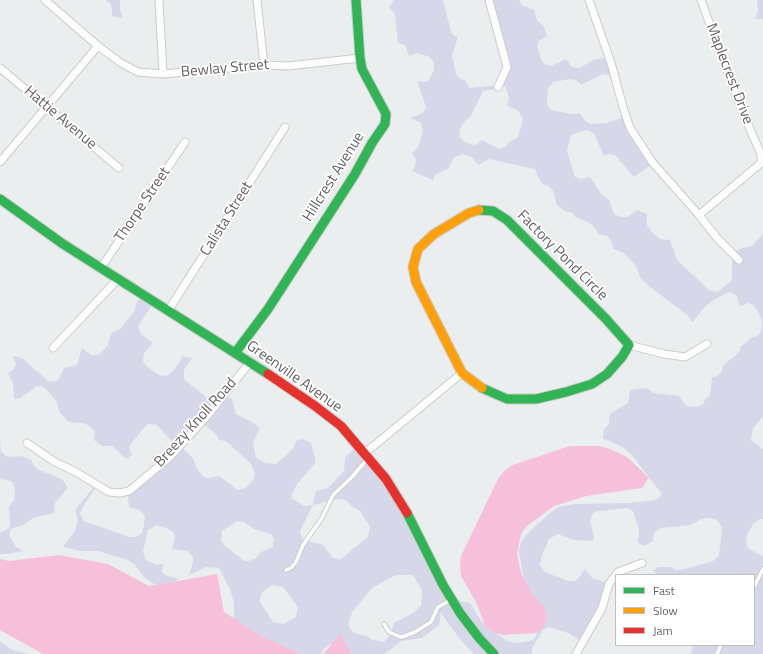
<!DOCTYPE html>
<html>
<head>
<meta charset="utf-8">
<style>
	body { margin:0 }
	#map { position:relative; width:763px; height:654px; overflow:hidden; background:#eaeeee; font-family:"Titillium Web",sans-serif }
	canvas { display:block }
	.legend { position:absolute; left:615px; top:574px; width:140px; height:72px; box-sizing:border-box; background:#fff; border:1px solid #c2bfc0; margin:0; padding:5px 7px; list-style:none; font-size:12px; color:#675f62 }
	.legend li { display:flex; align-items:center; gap:8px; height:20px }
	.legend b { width:20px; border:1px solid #c2bfc0 }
</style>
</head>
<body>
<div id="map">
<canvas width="763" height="654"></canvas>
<ul class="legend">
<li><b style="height:5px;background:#30b455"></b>Fast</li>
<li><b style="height:5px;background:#ff9f0a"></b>Slow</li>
<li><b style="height:5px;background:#e5322d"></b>Jam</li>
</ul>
</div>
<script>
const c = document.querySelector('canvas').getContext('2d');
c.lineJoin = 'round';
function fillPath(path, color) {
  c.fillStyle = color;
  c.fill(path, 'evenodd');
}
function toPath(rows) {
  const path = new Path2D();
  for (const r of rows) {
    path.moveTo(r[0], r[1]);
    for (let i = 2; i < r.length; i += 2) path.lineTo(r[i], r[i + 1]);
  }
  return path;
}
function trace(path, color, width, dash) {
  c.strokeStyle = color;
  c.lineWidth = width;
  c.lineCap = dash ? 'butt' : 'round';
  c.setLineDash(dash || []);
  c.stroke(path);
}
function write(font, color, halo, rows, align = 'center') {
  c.font = font + ' "Titillium Web",sans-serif';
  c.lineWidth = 3.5;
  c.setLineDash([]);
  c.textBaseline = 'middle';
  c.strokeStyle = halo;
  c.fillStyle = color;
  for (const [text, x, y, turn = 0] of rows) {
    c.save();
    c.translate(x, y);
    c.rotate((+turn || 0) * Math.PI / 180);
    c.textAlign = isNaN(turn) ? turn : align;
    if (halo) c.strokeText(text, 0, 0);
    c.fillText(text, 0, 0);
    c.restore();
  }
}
fillPath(toPath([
	[106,0,120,0,120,9,123,18,112,16,112,8,110,3],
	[394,0,443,0,451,32,454,36,458,37,452,55,456,74,460,79,465,80,469,87,470,88,498,85,496,89,483,91,470,117,466,120,460,128,459,137,465,142,473,145,477,144,482,140,499,149,501,148,505,147,509,142,518,137,523,119,521,115,517,110,507,106,509,99,506,88,502,83,506,66,489,0,519,0,522,5,534,10,537,20,544,27,547,36,539,41,537,46,541,59,544,64,551,66,566,59,572,67,580,68,593,60,608,57,615,77,603,74,581,85,576,80,570,79,553,82,548,88,547,104,550,109,555,111,573,114,580,113,585,121,591,124,606,123,625,117,651,165,634,177,615,155,610,154,604,156,594,133,587,130,571,135,567,151,575,177,581,179,590,177,602,195,609,200,614,214,621,217,627,217,638,210,647,214,647,225,651,231,660,239,670,240,677,260,710,291,718,292,732,280,732,261,734,252,742,248,752,246,763,234,763,417,753,428,751,440,763,449,763,519,760,519,753,524,747,535,746,544,749,549,763,556,763,654,691,654,693,645,754,645,754,575,680,575,677,574,674,575,659,575,653,571,658,567,670,567,676,570,685,569,713,561,719,556,722,527,717,520,710,518,701,519,691,525,661,528,654,533,653,541,644,546,639,543,637,541,639,535,639,529,633,511,628,508,599,511,593,513,590,520,594,537,593,541,573,540,558,534,549,539,541,558,540,565,545,572,568,581,574,581,578,579,585,569,592,578,607,583,602,607,581,641,568,633,549,627,543,630,532,648,532,654,473,654,473,653,460,639,450,626,441,612,439,625,422,638,401,641,385,654,348,654,335,643,327,646,322,651,322,654,269,654,232,622,234,616,234,603,230,589,219,568,206,567,189,575,193,562,193,558,188,551,172,549,175,536,173,532,166,528,156,525,148,530,143,552,146,560,157,565,163,564,162,571,165,575,179,579,168,585,156,585,146,579,135,565,128,560,98,551,81,551,63,547,75,531,78,520,75,510,97,483,98,484,82,508,80,514,84,521,129,537,136,537,141,534,143,531,145,516,140,510,129,507,127,490,177,447,157,425,148,424,142,430,131,444,129,448,132,455,126,459,113,446,102,446,94,440,95,432,90,426,83,423,69,422,60,413,56,400,44,387,37,386,31,391,25,394,21,398,14,399,13,383,8,373,13,370,16,364,13,356,22,358,48,381,55,382,59,379,64,368,77,365,82,348,91,355,99,355,108,345,110,337,112,333,120,329,134,312,137,302,143,294,154,302,138,326,141,334,153,343,144,353,143,361,146,366,159,375,167,376,172,372,181,360,182,356,192,358,184,370,184,378,186,381,215,404,222,396,232,399,236,414,252,422,260,428,253,442,256,458,265,463,276,464,293,449,296,441,303,439,311,443,316,462,297,484,291,498,304,506,313,505,316,491,328,488,344,471,345,458,357,445,365,451,452,595,460,601,470,603,483,624,507,641,516,643,530,641,535,638,544,617,526,592,519,551,521,542,527,534,551,512,559,507,575,504,630,503,655,500,661,496,662,494,632,455,624,448,608,440,603,439,604,429,609,424,610,414,628,403,630,390,646,388,654,393,679,396,686,406,697,407,703,404,706,398,710,395,712,378,717,376,722,371,723,366,729,360,734,357,740,351,741,346,746,343,749,339,759,335,761,329,762,321,757,310,753,305,748,303,740,306,736,295,730,292,713,300,712,303,712,301,703,309,693,322,687,315,650,287,640,277,636,266,624,253,613,249,612,243,608,236,598,234,595,228,588,222,575,217,573,213,565,211,557,205,553,191,548,186,543,184,540,181,535,169,493,160,489,159,478,165,472,157,463,154,453,158,449,168,435,175,433,180,412,171,415,166,416,160,412,153,418,148,423,131,421,123,410,118,423,113,426,107,417,81,425,82,429,80,434,70,434,63,430,57,418,53,409,56,405,45,398,43,395,13,389,8],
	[201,422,216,434,219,440,226,441,251,464,255,474,254,479,247,487,240,490,236,489,219,476,209,478,204,477,197,469,193,458,180,446],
	[338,499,346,500,350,505,360,511,370,527,368,537,341,559,333,558,323,545,303,540,300,532,303,525,313,505],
	[237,521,244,522,254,529,271,534,274,539,273,547,261,552,256,558,249,561,244,561,224,545,221,540,222,531],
	[396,575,413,575,422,590,421,606,413,613,394,623,390,635,384,642,373,640,369,638,369,637,354,633,349,627,349,620,353,611,372,588],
	[273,585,283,587,298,607,296,617,283,624,273,622,260,602,261,594,266,589],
	[757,0,763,0,763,19,755,19,758,11],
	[0,439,1,451,6,456,14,457,22,456,32,460,32,463,37,469,62,479,68,488,55,503,54,513,33,518,23,525,11,529,9,535,16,547,23,551,8,554,0,554,0,533,9,528,10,524,9,507,14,500,15,487,11,481,0,479],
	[0,641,12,650,30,654,0,654]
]), '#d7d7ea');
fillPath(toPath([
	[570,446,599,446,610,449,627,457,649,478,642,488,586,496,554,506,527,526,521,534,517,554,521,573,531,592,544,607,547,616,545,626,537,633,503,635,493,632,485,626,477,604,461,576,460,566,461,556,498,479,505,470,513,465],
	[59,555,108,564,149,586,217,574,224,612,261,636,301,654,43,654,0,630,0,559,9,561],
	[341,634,351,654,323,654]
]), '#f7c0da');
const lane = toPath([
	[286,570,291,568,296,562,303,545,322,518,333,495,352,477,368,458],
	[754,587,763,569],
	[384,624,389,632,398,636,402,637,415,632,431,622,438,607,451,600],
	[717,654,721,645]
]);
const street = toPath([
	[45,0,98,46,121,63,138,72,163,74,264,65,288,66,360,58],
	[159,0,163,74],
	[257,0,264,65],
	[489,0,507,67,498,87],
	[589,0,611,63,623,107,630,128,653,163,699,215,717,238,739,260],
	[0,68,119,168],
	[0,162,98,46],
	[699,215,761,163,761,154,741,109,701,0],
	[101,268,185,142],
	[168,311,285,127],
	[629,345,664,354,685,357,707,344],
	[53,348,118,279],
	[27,443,55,462,76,472,109,492,120,493,129,491,171,456,208,415,250,362],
	[365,453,462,373],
	[576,654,602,608,609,584,618,572,642,563]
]);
const fast = toPath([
	[0,199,63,244,268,374],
	[479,210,493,211,507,220,606,319,629,345,622,357,607,374,592,384,566,392,536,399,507,399,482,388],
	[235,353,268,309,355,174,372,143,385,124,386,114,362,69,360,58,356,0],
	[407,513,443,585,460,613,479,638,494,654]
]);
const slow = toPath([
	[479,210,469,213,434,234,418,249,413,267,416,282,462,373,482,388]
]);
const jam = toPath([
	[268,374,315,406,341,426,386,479,407,513]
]);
trace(lane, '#cbcbcc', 5.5);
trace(street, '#cbcbcc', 9);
trace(fast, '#cacaca', 11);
trace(slow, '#cacaca', 11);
trace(jam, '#cacaca', 11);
trace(lane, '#fcfcfc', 3.5);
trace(street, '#fcfcfc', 7);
trace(fast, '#30b455', 9);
trace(slow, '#ff9f0a', 9);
trace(jam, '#e5322d', 9);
write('15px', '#675f62', '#fff', [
	["Bewlay Street",225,69,-5],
	["Maplecrest Drive",729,74,69],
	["Hattie Avenue",60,118,40],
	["Hillcrest Avenue",334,177,-58],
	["Thorpe Street",143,205,-56],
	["Calista Street",227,219,-58],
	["Factory Pond Circle",562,256,45],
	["Greenville Avenue",294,377,35],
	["Breezy Knoll Road",196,423,-48]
]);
</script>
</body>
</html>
